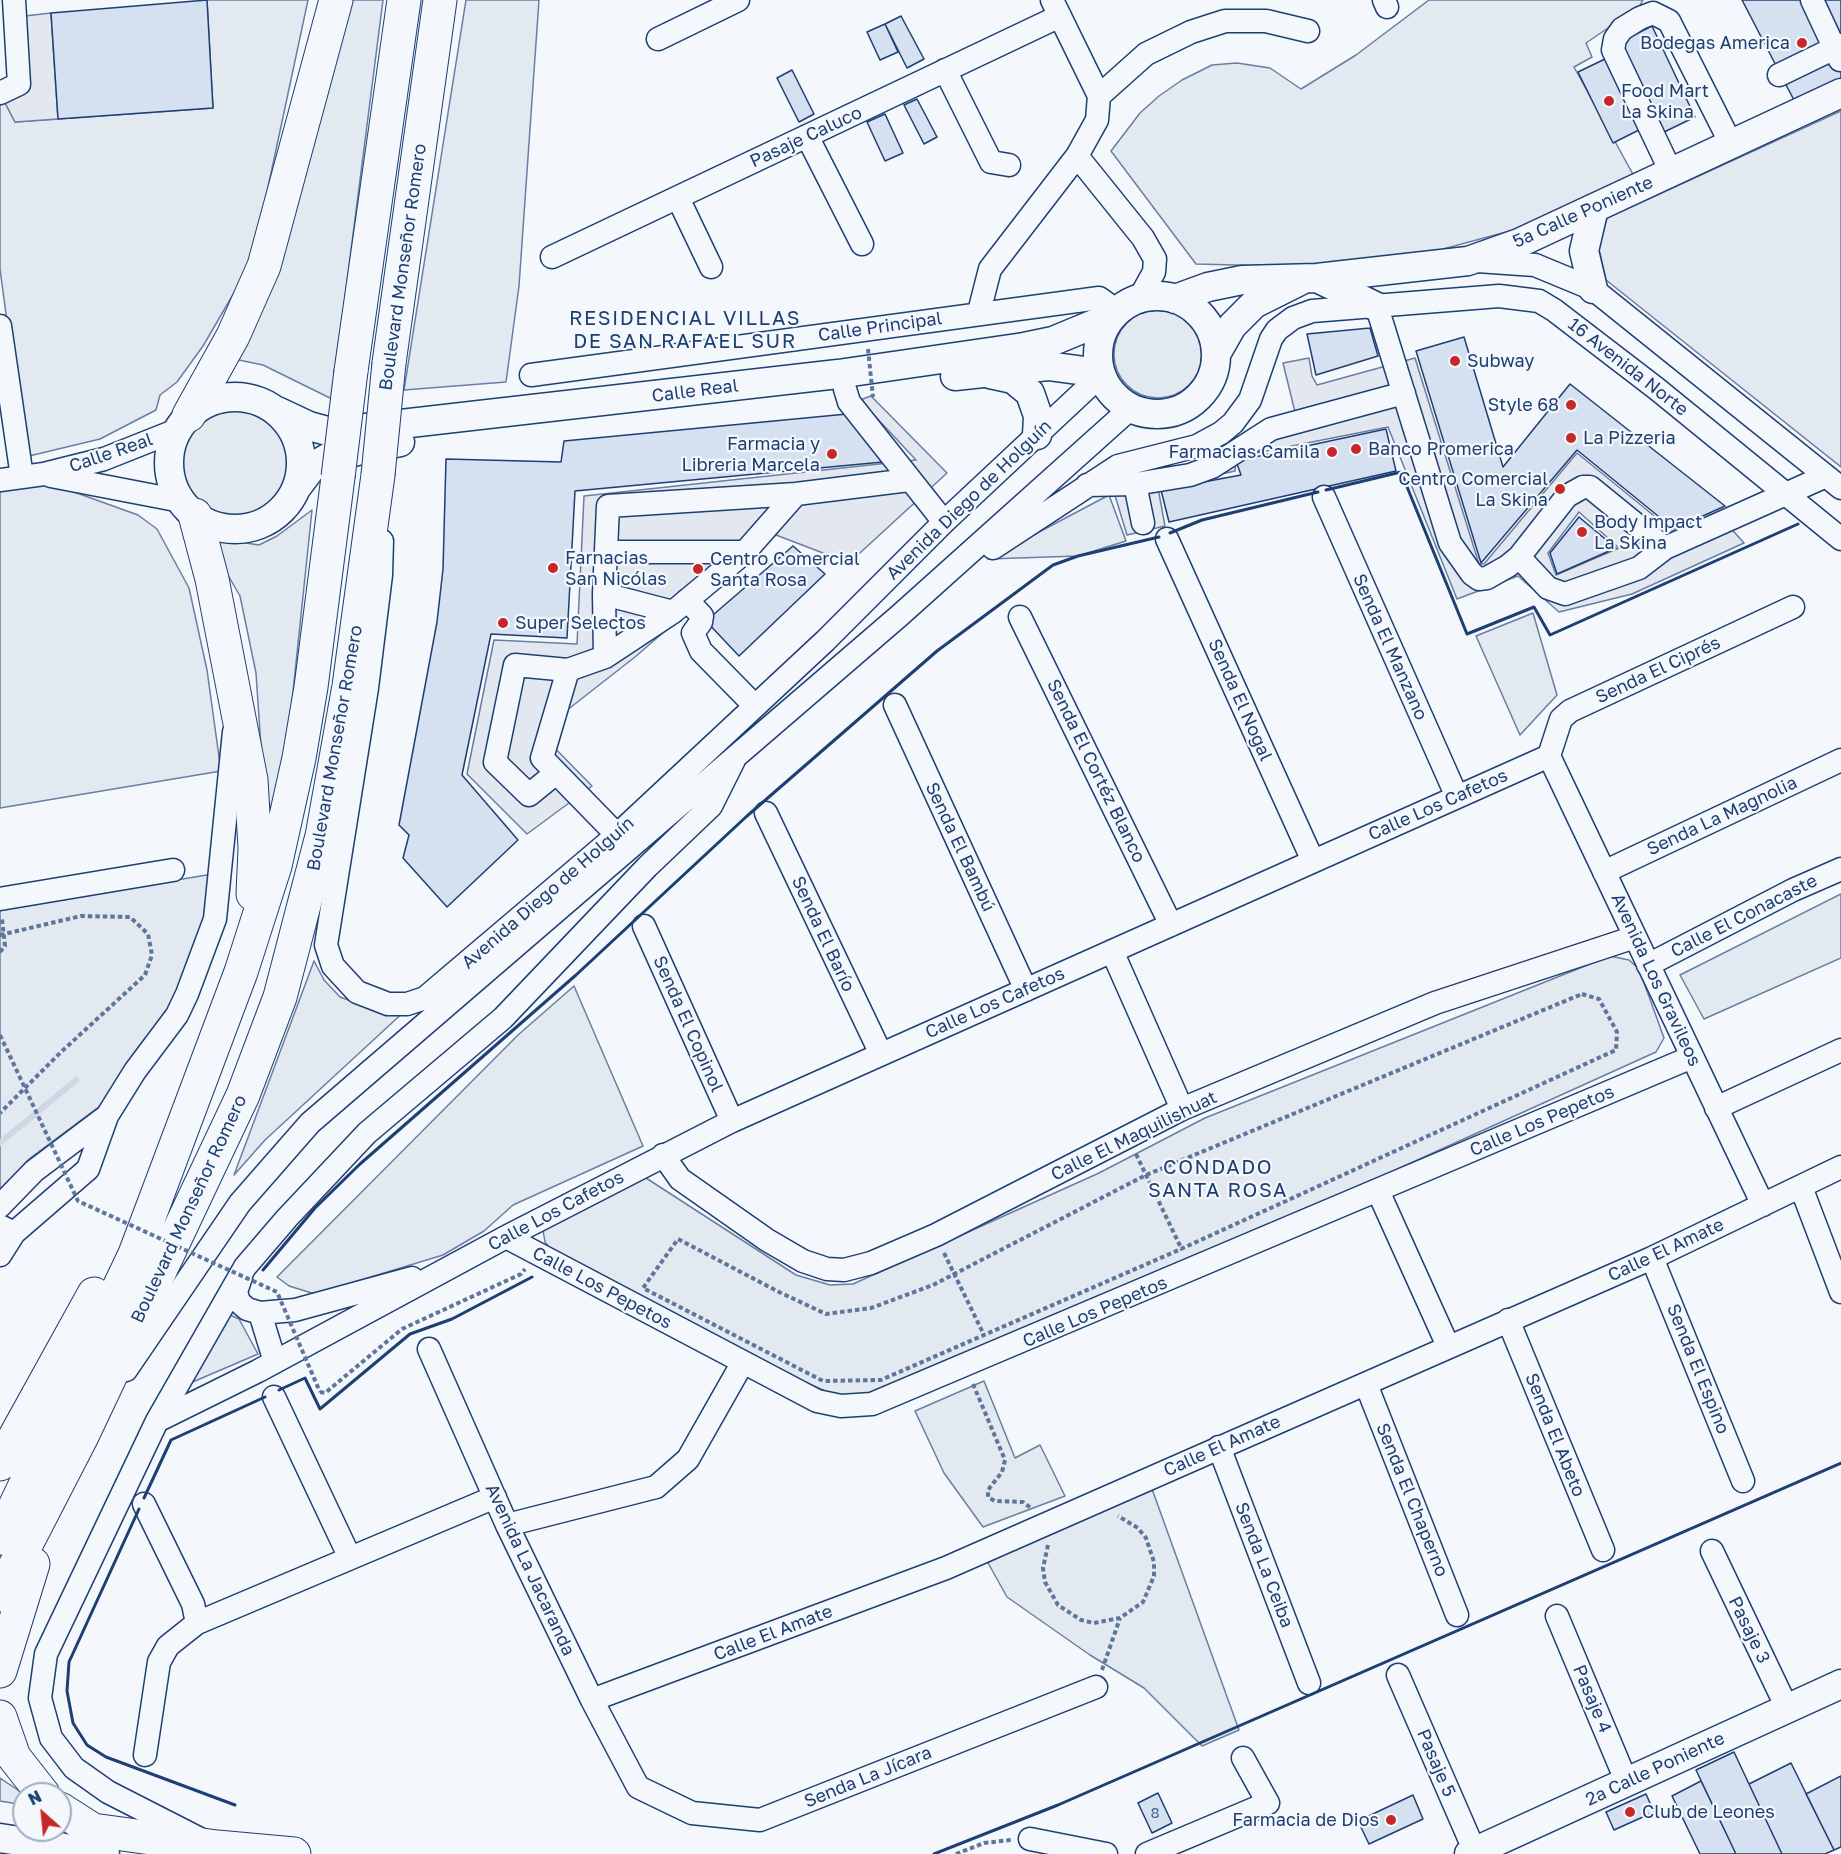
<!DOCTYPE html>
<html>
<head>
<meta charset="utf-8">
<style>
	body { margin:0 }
	#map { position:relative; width:1841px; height:1854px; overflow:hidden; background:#f4f7fb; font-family:"Golos Text",sans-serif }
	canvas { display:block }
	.north { position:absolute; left:12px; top:1782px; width:60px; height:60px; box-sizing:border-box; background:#f4f7fb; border:2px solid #9eadc5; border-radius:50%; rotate:333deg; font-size:16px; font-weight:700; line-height:24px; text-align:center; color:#1d3f73 }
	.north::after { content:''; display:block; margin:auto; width:21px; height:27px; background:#c62828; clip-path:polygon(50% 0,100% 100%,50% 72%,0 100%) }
</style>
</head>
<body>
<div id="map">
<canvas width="1841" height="1854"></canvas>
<div class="north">N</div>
</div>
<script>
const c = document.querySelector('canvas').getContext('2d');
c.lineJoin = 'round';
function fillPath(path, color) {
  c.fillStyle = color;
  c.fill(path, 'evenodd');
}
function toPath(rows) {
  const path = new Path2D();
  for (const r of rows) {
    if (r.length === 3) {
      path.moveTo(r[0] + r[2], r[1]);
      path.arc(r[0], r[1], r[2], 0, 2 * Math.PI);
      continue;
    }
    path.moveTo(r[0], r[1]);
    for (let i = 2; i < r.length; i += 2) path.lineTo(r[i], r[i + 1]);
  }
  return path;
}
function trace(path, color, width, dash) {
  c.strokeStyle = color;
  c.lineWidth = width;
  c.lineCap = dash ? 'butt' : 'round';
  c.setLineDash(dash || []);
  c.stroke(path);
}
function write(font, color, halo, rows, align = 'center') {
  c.font = font + ' "Golos Text",sans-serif';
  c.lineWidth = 4.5;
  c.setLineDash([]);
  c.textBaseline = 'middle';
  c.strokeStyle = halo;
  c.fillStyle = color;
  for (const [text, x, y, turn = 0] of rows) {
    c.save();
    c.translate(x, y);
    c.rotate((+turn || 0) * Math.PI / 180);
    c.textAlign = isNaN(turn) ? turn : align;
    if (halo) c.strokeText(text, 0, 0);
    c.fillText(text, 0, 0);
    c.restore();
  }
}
const green = toPath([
	[207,0,308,0,252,262,203,346,177,382,160,395,156,410,100,439,25,457,0,269,0,100,3,99,15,122,213,108,207,0],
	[348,0,383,0,332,399,263,365,239,360,227,364,348,0],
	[466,0,539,0,519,286,506,382,404,390,466,0],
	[1429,0,1643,0,1639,7,1586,43,1592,57,1574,67,1635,178,1521,228,1432,252,1316,267,1196,264,1111,151,1140,113,1159,96,1182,80,1212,65,1237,63,1270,68,1301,89,1356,55,1429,0],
	[1841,111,1841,467,1606,280,1599,249,1607,218,1841,111],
	[1158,354,44],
	[227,404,253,404,275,415,290,432,297,453,289,487,276,504,259,516,241,520,218,518,201,509,188,494,179,474,178,458,182,445,194,422,209,411,227,404],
	[38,479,138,515,157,529,189,588,207,670,221,771,0,808,0,486,38,479],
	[1109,495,1126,541,1078,556,988,559,1109,495],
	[312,510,291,711,273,812,264,792,256,673,240,596,206,537,259,545,277,536,312,510],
	[1533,613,1557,695,1520,735,1476,636,1533,613],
	[219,873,181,988,153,1037,100,1106,29,1159,0,1192,0,909,219,873],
	[1841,894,1841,958,1704,1019,1680,975,1841,894],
	[1610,956,1629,960,1639,969,1664,1038,1656,1052,1371,1181,863,1395,837,1396,798,1379,552,1251,545,1242,543,1230,631,1178,646,1178,796,1275,830,1285,853,1284,1099,1173,1205,1118,1610,956],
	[314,961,324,980,340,997,379,1011,407,1009,265,1140,234,1175,314,961],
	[574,986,643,1146,513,1205,484,1231,443,1255,315,1294,289,1286,277,1277,518,1035,574,986],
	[228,1314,239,1319,258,1354,188,1384,228,1314],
	[984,1381,1015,1458,1040,1445,1065,1496,983,1527,944,1473,915,1411,984,1381],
	[1152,1489,1239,1730,1202,1746,1144,1688,1090,1655,1007,1597,987,1561,1152,1489],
	[0,1778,24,1794,24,1805,0,1801,0,1778]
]);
fillPath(green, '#e3e9f0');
trace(green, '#687fa3', 1.5);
const parking = toPath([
	[51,13,58,119,15,122,3,99,25,16,51,13],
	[1309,358,1312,376,1317,385,1415,358,1479,564,1484,564,1577,453,1674,532,1717,513,1744,543,1632,594,1559,612,1518,576,1457,599,1388,427,1236,457,1235,471,1158,488,1165,526,1127,535,1113,489,1186,468,1295,412,1283,363,1309,358],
	[1579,512,1619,548,1556,575,1548,553,1579,512],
	[871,396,947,473,849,563,776,535,635,657,539,732,592,786,527,834,467,774,494,640,577,644,584,496,916,460,860,400,871,396]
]);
fillPath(parking, '#e3e8f0');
trace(parking, '#687fa3', 1.5);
trace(toPath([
	[0,1143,76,1080]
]), '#cfd7e4', 6);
const building = toPath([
	[207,0,213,108,58,119,51,13,207,0],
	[1742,0,1841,0,1841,86,1797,106,1742,0],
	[901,16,924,59,907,68,885,24,901,16],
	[885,24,898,52,880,60,867,32,885,24],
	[1652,26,1695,117,1658,135,1616,44,1652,26],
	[1605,59,1639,130,1613,143,1578,72,1605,59],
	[792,70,814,114,799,122,777,78,792,70],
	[917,99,937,137,924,144,904,105,917,99],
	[885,114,903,153,885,161,867,122,885,114],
	[1370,328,1378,356,1316,375,1307,334,1370,328],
	[1464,337,1503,467,1570,384,1725,506,1674,529,1577,450,1481,563,1416,351,1464,337],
	[847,414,883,462,575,491,567,638,491,634,462,775,518,840,447,907,403,858,409,835,399,825,437,622,443,569,446,459,561,462,564,441,847,414],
	[1386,429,1396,471,1169,522,1161,490,1241,475,1236,461,1386,429],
	[1579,517,1616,548,1557,574,1550,553,1579,517],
	[793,546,825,574,739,656,706,621,793,546],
	[1734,1752,1749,1784,1782,1854,1736,1854,1696,1770,1734,1752],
	[1791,1763,1834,1850,1825,1854,1782,1854,1749,1784,1791,1763],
	[1841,1776,1841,1847,1834,1850,1806,1794,1841,1776],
	[1701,1781,1736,1854,1700,1854,1672,1796,1701,1781],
	[1158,1793,1172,1823,1152,1833,1138,1803,1158,1793],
	[1646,1794,1654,1812,1614,1830,1606,1812,1646,1794],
	[1413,1795,1423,1819,1369,1844,1358,1821,1413,1795]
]);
fillPath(building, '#d5e0f0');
trace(building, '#1d3f73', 1.5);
const minor = toPath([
	[1052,0,1099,96],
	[1384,0,1387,7],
	[1812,0,1840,60],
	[658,39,738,0],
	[945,70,991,162,1009,165],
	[1779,75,1841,45],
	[0,93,19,84,14,0],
	[807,136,862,244],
	[1077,156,1143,238,1155,259,1154,272,1139,299],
	[1671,172,1613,50,1615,39,1622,29,1640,18,1653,13,1669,21,1731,144],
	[678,198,711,267],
	[552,257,1060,16],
	[1477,261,1535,265,1593,289,1841,488],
	[1377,307,1450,543,1472,574,1479,579,1487,578,1508,566,1519,557,1567,496,1583,487,1590,487,1665,548],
	[979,312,990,269,1077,156,1097,120,1099,96,1146,54,1191,32,1225,21,1266,21,1308,31],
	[0,326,22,477],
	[531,375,1099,298,1117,311],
	[845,389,849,402,944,522],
	[51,476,181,501],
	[0,480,44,474,104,459,177,430],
	[1135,484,1143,523],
	[1087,485,1135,484,1190,475,1212,467,1271,429,1404,393],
	[1324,497,1457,797],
	[1167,539,1313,861],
	[382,541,381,575,367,688,326,945,333,966,357,992,388,1004,407,1004,425,998,617,835,825,641,944,522,1101,375],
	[993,548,1118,466,1197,446,1221,433,1233,423,1250,400,1271,339,1277,330,1293,318,1312,311,1499,296,1539,301,1554,310,1657,389,1841,539],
	[606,552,745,552],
	[1519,557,1548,588,1565,594,1639,568,1665,548,1826,476],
	[604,594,673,612],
	[687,600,702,616,701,622,693,633,701,651,755,706],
	[1020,617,1171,925],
	[605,657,604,594,608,506,796,494,909,480],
	[895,705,1026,990],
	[1549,756,1763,1205],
	[1549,756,1561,719,1570,711,1793,607],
	[556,773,529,795,495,762,515,665,568,670],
	[766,813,881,1054],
	[617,835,542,758,568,670,605,657,673,612,745,552,796,494],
	[1604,872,1841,760],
	[0,899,173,870],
	[644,926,732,1121],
	[1112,951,1182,1109],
	[1648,965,1793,890,1841,869],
	[1716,1108,1841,1050],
	[663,1155,680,1179,767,1240,803,1261,827,1269,844,1270,871,1263,936,1235,1182,1109,1435,1003,1635,937],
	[1801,1187,1841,1292],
	[1378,1191,1448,1346],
	[0,1206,34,1171,107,1116],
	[0,1226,14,1233,88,1169,107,1116,135,1071,177,1015,187,994,215,919,234,732],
	[506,1237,817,1401,841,1406,872,1404,1692,1057],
	[0,1255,14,1233],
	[1652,1258,1743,1481],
	[241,1277,236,1292,239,1302,247,1309,260,1313,295,1310,412,1278],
	[260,1313,275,1362],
	[1508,1320,1603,1550],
	[429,1349,507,1525,592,1700,638,1787,692,1813,760,1820,1096,1687],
	[126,1370,240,1203,310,1123,899,616,1131,408],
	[1366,1384,1457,1615],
	[274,1397,350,1558],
	[157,1421,258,1371,506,1237,732,1121,1549,756],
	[1219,1447,1309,1683],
	[144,1504,193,1604,197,1623],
	[507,1525,656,1487,688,1459,743,1362],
	[1712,1551,1787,1708],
	[1557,1616,1627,1783],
	[1398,1675,1475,1852],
	[592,1700,946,1568,1652,1258,1841,1167],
	[145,1755,159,1662,168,1646,197,1623,495,1497],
	[198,1838,108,1792,74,1768,51,1738,40,1698,46,1654,157,1421,245,1267,287,1218,367,1133,503,1018,647,867,711,806,734,760],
	[1030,1839,1106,1854],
	[1147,1854,1268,1803,1243,1758]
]);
const major = toPath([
	[1317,278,1377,307],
	[1593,289,1584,251,1594,208],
	[1157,355,59],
	[1175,299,1208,287,1242,280,1317,278,1468,261,1519,243,1841,93],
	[1216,354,1232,326,1254,304,1300,281],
	[990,374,1013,379,1030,393,1038,416,1037,435],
	[955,376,1048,366,1100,373],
	[235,463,66],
	[277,411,309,426,331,432,838,374,1024,347,1053,341,1111,317],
	[297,487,312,467,329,457,400,442],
	[0,1838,105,1854],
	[1469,1854,1841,1684]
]);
const highway = toPath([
	[389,363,440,0],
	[351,371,404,0],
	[189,415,233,336,264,266,336,0],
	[195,515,212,579,251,780,255,848,253,894],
	[0,1464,94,1294],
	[0,1538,135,1254,241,972,275,866,299,758,311,687,338,477],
	[0,1595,82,1436,243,1095,280,997,322,836,349,686,378,475],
	[0,1671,33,1564],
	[0,1717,14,1757,43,1794],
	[60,1809,93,1830,217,1847,294,1854]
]);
trace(minor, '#1d3f73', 25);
trace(major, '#1d3f73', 31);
trace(highway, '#1d3f73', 35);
trace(toPath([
	[0,935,81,916,130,917,148,934,152,955,145,975,60,1053,0,1113],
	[0,952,5,946,2,919],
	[1582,994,1599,999,1617,1032,1616,1050,1181,1249,881,1380,823,1381,643,1288,678,1239,779,1292,826,1314,871,1308,933,1285,1146,1175,1582,994],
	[1136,1154,1182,1250],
	[944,1253,984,1335],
	[973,1384,1005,1460,1002,1472,988,1490,988,1497,995,1501,1023,1502,1031,1508],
	[320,1392,325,1393,402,1329,521,1274,525,1269],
	[1048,1545,1043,1568,1045,1582,1058,1605,1081,1620,1094,1623,1120,1618,1143,1602,1154,1576,1154,1562,1146,1538,1138,1528,1118,1516],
	[1102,1670,1120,1618],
	[956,1854,984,1843,1011,1840]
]), '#5e769c', 4, [4.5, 3]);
trace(minor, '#f4f7fb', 22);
trace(major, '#f4f7fb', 28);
trace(highway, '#f4f7fb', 33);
const highwayBridge = toPath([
	[378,475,389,363],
	[338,477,351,371]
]);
trace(highwayBridge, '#1d3f73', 35, []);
trace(toPath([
	[868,349,873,397],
	[0,1035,78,1201,277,1292,320,1392]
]), '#5e769c', 4, [4.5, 3]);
trace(highwayBridge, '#f4f7fb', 33);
trace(toPath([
	[1326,490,1401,472,1467,634,1534,607,1550,635,1798,524],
	[1170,533,1202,520,1318,492],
	[263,1270,315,1208,360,1164,576,975,747,816,937,651,1053,565,1078,556,1159,537],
	[279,1390,305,1378,320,1409,410,1334,452,1319,532,1277],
	[144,1498,171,1440,265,1397],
	[139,1509,69,1662,67,1691,73,1723,87,1745,106,1757,235,1805],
	[934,1854,1058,1805,1841,1463]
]), '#1d3f73', 3);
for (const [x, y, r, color] of [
	[1802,43,6,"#c62828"],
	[1609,101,6,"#c62828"],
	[1455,361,6,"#c62828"],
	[1571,405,6,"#c62828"],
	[1571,438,6,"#c62828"],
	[1356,449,6,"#c62828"],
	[1332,452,6,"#c62828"],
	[832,454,6,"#c62828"],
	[1560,489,6,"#c62828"],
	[1582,532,6,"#c62828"],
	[553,568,6,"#c62828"],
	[698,569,6,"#c62828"],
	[503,623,6,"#c62828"],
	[1630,1812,6,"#c62828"],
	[1391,1820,6,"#c62828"]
]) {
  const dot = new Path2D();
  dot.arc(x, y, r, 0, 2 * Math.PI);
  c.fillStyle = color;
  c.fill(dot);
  trace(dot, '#f4f7fb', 2);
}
write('15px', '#4b6792', null, [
	["8",1155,1813]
]);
write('18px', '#1d3f73', '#f4f7fb', [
	["Bodegas America",1790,43,"right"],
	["Food Mart",1621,91],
	["La Skina",1621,112],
	["Subway",1467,361],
	["Style 68",1559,405,"right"],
	["La Pizzeria",1583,438],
	["Farmacia y",820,444,"right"],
	["Libreria Marcela",820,465,"right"],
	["Banco Promerica",1368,449],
	["Farmacias Camila",1320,452,"right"],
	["Centro Comercial",1548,479,"right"],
	["La Skina",1548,500,"right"],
	["Body Impact",1594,522],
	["La Skina",1594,543],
	["Farnacias",565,558],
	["San Nicólas",565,579],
	["Centro Comercial",710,559],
	["Santa Rosa",710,580],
	["Super Selectos",515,623],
	["Club de Leones",1642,1812],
	["Farmacia de Dios",1379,1820,"right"]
], 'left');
write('18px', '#1d3f73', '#f4f7fb', [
	["Pasaje Caluco",806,137,-25],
	["5a Calle Poniente",1583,212,-24],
	["Boulevard Monseñor Romero",403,267,-82],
	["Calle Principal",880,327,-8],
	["16 Avenida Norte",1628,367,38],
	["Calle Real",695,391,-7],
	["Calle Real",111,453,-19],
	["Avenida Diego de Holguín",969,500,-44],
	["Senda El Manzano",1390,647,66],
	["Senda El Ciprés",1658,670,-25],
	["Senda El Nogal",1240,700,66],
	["Boulevard Monseñor Romero",335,748,-80],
	["Senda El Cortéz Blanco",1096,771,64],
	["Calle Los Cafetos",1438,805,-24],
	["Senda La Magnolia",1722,816,-25],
	["Senda El Bambú",960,847,65],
	["Avenida Diego de Holguín",548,893,-41],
	["Calle El Conacaste",1744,916,-27],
	["Senda El Barío",823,934,65],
	["Avenida Los Gravileos",1656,980,65],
	["Calle Los Cafetos",995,1003,-24],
	["Senda El Copinol",688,1024,66],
	["Calle Los Pepetos",1542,1121,-23],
	["Calle El Maquilishuat",1134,1136,-26],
	["Boulevard Monseñor Romero",189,1209,-65],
	["Calle Los Cafetos",556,1211,-28],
	["Calle El Amate",1666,1250,-25],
	["Calle Los Pepetos",602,1288,28],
	["Calle Los Pepetos",1095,1312,-23],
	["Senda El Espino",1698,1369,68],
	["Senda El Abeto",1555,1435,68],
	["Calle El Amate",1222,1446,-24],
	["Senda El Chaperno",1412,1500,68],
	["Senda La Ceiba",1264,1565,69],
	["Avenida La Jacaranda",530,1570,65],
	["Pasaje 3",1749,1630,64],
	["Calle El Amate",773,1633,-21],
	["Pasaje 4",1592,1699,67],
	["Pasaje 5",1436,1763,67],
	["2a Calle Poniente",1655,1769,-25],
	["Senda La Jícara",868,1777,-22]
]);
c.letterSpacing = '1.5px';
write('20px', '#1d3f73', '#f4f7fb', [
	["RESIDENCIAL VILLAS",685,319],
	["DE SAN RAFAEL SUR",685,342],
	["CONDADO",1218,1168],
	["SANTA ROSA",1218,1191]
]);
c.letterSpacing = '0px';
</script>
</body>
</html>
